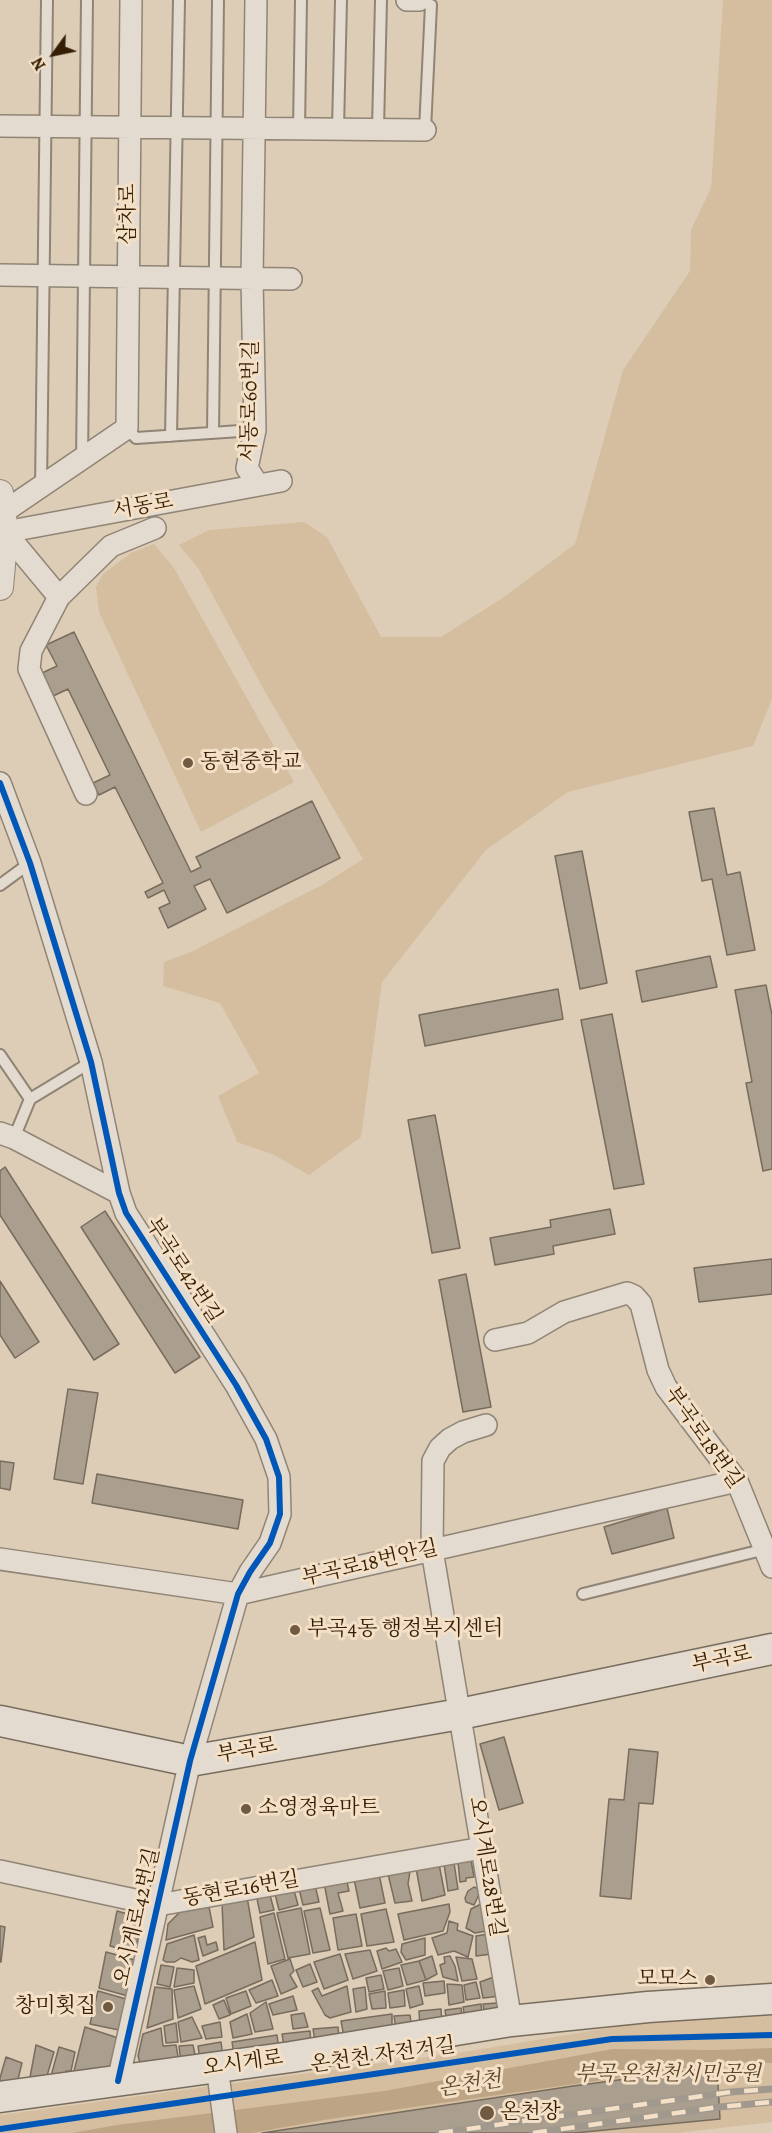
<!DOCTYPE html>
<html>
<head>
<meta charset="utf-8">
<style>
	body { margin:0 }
	#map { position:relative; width:772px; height:2133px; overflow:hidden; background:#ddcdb7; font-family:Alegreya,serif }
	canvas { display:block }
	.north { position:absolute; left:24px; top:24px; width:60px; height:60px; -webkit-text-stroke:4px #f3e0c6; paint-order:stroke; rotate:237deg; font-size:16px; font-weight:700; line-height:24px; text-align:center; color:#351e03 }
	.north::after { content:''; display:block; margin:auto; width:21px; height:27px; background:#351e03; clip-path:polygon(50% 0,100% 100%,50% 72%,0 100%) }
</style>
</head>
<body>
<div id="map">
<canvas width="772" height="2133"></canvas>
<div class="north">N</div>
</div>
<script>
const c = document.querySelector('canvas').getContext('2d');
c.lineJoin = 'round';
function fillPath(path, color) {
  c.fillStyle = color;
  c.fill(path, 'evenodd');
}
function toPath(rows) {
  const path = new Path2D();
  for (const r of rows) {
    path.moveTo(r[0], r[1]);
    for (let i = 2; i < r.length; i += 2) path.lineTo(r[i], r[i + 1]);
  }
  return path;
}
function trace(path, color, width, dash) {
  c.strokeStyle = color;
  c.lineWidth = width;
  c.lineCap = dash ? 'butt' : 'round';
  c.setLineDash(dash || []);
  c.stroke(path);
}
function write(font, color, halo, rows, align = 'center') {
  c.font = font + ' Alegreya,"Noto Serif KR",serif';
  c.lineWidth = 6;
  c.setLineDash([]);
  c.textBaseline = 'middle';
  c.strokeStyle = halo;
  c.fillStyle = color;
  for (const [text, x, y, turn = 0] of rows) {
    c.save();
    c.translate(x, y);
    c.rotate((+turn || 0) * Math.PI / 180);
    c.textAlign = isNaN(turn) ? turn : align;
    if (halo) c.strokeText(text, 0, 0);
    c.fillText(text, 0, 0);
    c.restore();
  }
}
fillPath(toPath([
	[723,0,772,0,772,699,753,746,568,792,486,850,382,982,361,1137,309,1175,274,1155,237,1142,218,1096,259,1073,220,1003,163,986,164,962,193,951,322,885,363,859,264,690,198,568,179,545,209,530,304,522,327,537,381,637,441,637,504,597,575,544,623,370,690,271,691,230,711,188],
	[154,544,174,568,294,782,201,832,99,612,96,587,103,574,131,553],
	[772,2014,772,2122,676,2133,0,2133,0,2115,470,2051,639,2023,649,2018]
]), '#d5be9f');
fillPath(toPath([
	[772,2048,772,2063,728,2062,330,2119,252,2133,72,2133,117,2125,384,2091,613,2049,715,2050]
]), '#bca485');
const building = toPath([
	[74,632,191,872,201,867,196,857,312,801,340,858,227,913,210,879,194,886,206,909,168,928,159,908,170,903,164,890,148,898,145,892,163,883,115,787,99,795,93,783,110,775,68,689,51,697,40,674,57,666,46,645,74,632],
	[714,808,727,875,740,872,755,950,727,955,712,879,702,881,689,812,714,808],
	[582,851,607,983,580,989,555,856,582,851],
	[710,956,717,987,642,1002,636,971,710,956],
	[766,985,772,1015,772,1169,763,1171,746,1083,752,1082,735,990,766,985],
	[558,989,563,1019,425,1046,419,1015,558,989],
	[612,1014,644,1184,614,1189,581,1020,612,1014],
	[435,1115,460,1248,432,1253,408,1120,435,1115],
	[5,1167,119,1344,94,1360,0,1215,0,1171,5,1167],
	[610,1209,615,1234,553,1246,554,1254,495,1265,490,1238,551,1227,550,1220,610,1209],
	[105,1211,200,1357,175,1373,81,1227,105,1211],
	[772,1259,772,1294,699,1302,694,1268,772,1259],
	[466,1274,491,1407,463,1412,439,1280,466,1274],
	[0,1281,39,1342,15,1358,0,1335,0,1281],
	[68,1389,98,1393,83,1484,54,1479,68,1389],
	[0,1461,14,1463,10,1490,0,1488,0,1461],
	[97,1474,243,1500,238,1529,92,1503,97,1474],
	[667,1508,674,1538,612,1554,604,1527,667,1508],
	[504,1737,523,1803,499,1810,480,1744,504,1737],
	[629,1749,658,1752,653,1804,639,1803,631,1899,600,1896,609,1799,624,1800,629,1749],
	[471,1860,474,1877,466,1878,466,1881,460,1882,458,1862,471,1860],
	[454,1863,458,1889,448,1891,444,1864,454,1863],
	[439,1864,445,1895,422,1901,416,1868,439,1864],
	[410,1871,408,1884,412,1901,395,1903,388,1874,410,1871],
	[379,1874,385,1903,360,1908,354,1879,379,1874],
	[346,1878,349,1891,338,1893,343,1911,330,1914,324,1883,346,1878],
	[315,1885,319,1902,303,1905,299,1889,315,1885],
	[474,1887,481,1890,474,1905,466,1902,465,1898,468,1891,474,1887],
	[294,1890,298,1905,279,1910,275,1894,294,1890],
	[270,1895,274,1910,260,1913,257,1899,270,1895],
	[247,1897,254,1937,224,1950,222,1903,247,1897],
	[449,1904,450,1912,443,1931,404,1940,398,1914,449,1904],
	[481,1904,486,1931,475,1933,466,1928,471,1909,481,1904],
	[209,1907,213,1927,166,1940,168,1924,180,1912,209,1907],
	[301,1908,310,1954,288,1958,277,1913,301,1908],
	[320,1908,330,1950,313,1953,304,1911,320,1908],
	[386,1909,394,1942,367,1946,361,1914,386,1909],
	[117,1911,135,1916,140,1926,135,1953,110,1946,117,1911],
	[274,1913,285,1959,268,1964,260,1917,274,1913],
	[356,1914,362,1946,338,1950,333,1918,356,1914],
	[449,1921,458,1924,457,1930,473,1936,468,1957,454,1951,438,1955,432,1938,447,1933,449,1921],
	[0,1926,5,1927,1,1962,0,1962,0,1926],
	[488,1934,492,1954,476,1956,476,1936,488,1934],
	[194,1935,199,1960,192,1962,181,1958,175,1962,166,1962,163,1960,167,1944,194,1935],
	[205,1936,207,1945,216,1942,218,1950,203,1956,198,1938,205,1936],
	[425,1938,425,1955,406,1960,401,1952,402,1944,425,1938],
	[255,1942,262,1980,205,2004,196,1966,255,1942],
	[386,1948,389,1951,396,1949,402,1962,382,1969,377,1951,386,1948],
	[370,1950,377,1971,353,1979,345,1954,370,1950],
	[106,1952,135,1960,128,1996,99,1988,106,1952],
	[340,1954,348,1980,324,1989,314,1962,340,1954],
	[432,1956,437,1974,426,1980,419,1961,432,1956],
	[450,1956,455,1966,458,1981,443,1977,440,1965,445,1963,444,1957,450,1956],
	[456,1957,472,1959,477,1979,462,1981,456,1957],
	[290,1959,294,1971,290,1975,297,1987,281,1994,271,1966,290,1959],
	[419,1961,426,1980,407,1985,401,1965,419,1961],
	[310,1964,317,1982,303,1987,296,1970,310,1964],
	[161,1965,174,1967,170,1987,157,1984,161,1965],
	[177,1968,194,1970,194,1983,174,1987,177,1968],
	[399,1968,403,1986,388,1990,383,1971,399,1968],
	[381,1975,384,1989,369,1992,366,1978,381,1975],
	[491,1978,496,1978,501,1996,483,1998,480,1982,491,1978],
	[272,1980,278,1996,256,2003,249,1990,272,1980],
	[444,1981,445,1993,425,1996,423,1983,444,1981],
	[476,1982,480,1998,466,2000,464,1985,476,1982],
	[447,1984,462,1985,464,2002,449,2005,447,1984],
	[194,1986,201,2009,178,2018,174,1990,194,1986],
	[347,1986,351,2012,330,2018,325,2015,312,1991,318,1988,322,1996,347,1986],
	[419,1986,423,2004,410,2008,406,1989,419,1986],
	[155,1987,172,1989,173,2019,147,2028,155,1987],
	[365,1987,367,2009,356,2012,353,1989,365,1987],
	[404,1990,405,2006,390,2008,388,1993,404,1990],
	[98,1991,126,1999,119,2030,90,2024,98,1991],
	[246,1991,251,2006,231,2014,226,1998,246,1991],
	[385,1991,386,2008,372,2009,369,1994,385,1991],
	[293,1996,297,2010,273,2015,269,2004,293,1996],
	[224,2000,230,2015,219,2019,213,2005,224,2000],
	[266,2002,273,2029,255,2032,250,2013,266,2002],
	[498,2003,500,2014,485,2016,483,2004,498,2003],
	[481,2004,482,2015,465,2018,463,2007,481,2004],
	[461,2008,463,2022,447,2024,445,2010,461,2008],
	[441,2009,442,2023,420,2027,419,2011,441,2009],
	[304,2013,308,2027,293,2029,291,2015,304,2013],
	[247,2014,252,2034,233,2038,230,2022,247,2014],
	[392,2014,392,2032,344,2037,341,2021,392,2014],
	[410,2015,412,2029,396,2030,394,2016,410,2015],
	[192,2017,202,2038,181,2042,178,2022,192,2017],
	[220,2022,222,2037,206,2039,202,2026,220,2022],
	[176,2023,178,2042,166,2043,164,2026,176,2023],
	[85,2027,118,2038,109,2069,77,2077,74,2071,85,2027],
	[338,2027,339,2038,315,2041,313,2029,338,2027],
	[161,2028,163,2046,176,2045,179,2062,141,2066,138,2056,143,2034,161,2028],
	[310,2031,311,2044,284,2046,282,2034,310,2031],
	[277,2035,279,2049,234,2055,232,2042,277,2035],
	[221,2042,223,2057,200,2060,198,2046,221,2042],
	[36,2045,54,2052,44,2086,28,2088,36,2045],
	[193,2045,196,2060,181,2062,179,2046,193,2045],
	[59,2047,75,2052,71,2071,66,2071,63,2079,51,2076,59,2047],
	[6,2057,22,2063,16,2087,0,2090,0,2078,6,2057],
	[717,2067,720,2119,574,2133,262,2133,573,2086,717,2067]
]);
fillPath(building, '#aa9e8e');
trace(building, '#786c5d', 1.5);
const service = toPath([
	[418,1,431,5,425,130],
	[299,129,301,0],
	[338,129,341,0],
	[378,129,381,0],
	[127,428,136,438,255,430],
	[213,433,218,0],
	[171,436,179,0],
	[82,461,87,0],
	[41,488,47,0],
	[0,885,30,863],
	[0,1055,30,1099],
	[14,1138,30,1099,91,1062],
	[583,1594,766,1549]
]);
const minor = toPath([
	[256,0,252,279,255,430,247,468,258,485],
	[407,0,419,0],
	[0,126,425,130],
	[0,275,291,279],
	[2,513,127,428,131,0],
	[59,597,111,546,155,528],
	[0,783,30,863,91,1062,119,1193,126,1213,236,1385,266,1439,279,1477,280,1514,270,1543,250,1572,238,1594,190,1761,118,2081],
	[86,794,29,669,31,651,59,597,5,532,281,481],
	[0,1133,14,1138,119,1193],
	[495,1340,528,1333,564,1312,627,1293,634,1296,641,1304,658,1370,666,1387,737,1481,772,1567],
	[486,1425,463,1432,450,1439,440,1448,433,1461,432,1550,511,2021],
	[0,1559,238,1594,737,1481],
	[0,1871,158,1905,482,1848],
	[217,2067,226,2133]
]);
const tertiary = toPath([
	[0,493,5,532,0,587]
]);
const secondary = toPath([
	[0,1721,190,1761,460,1714,772,1649],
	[0,2097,291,2057,511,2021,648,2007,772,1999]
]);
trace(service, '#908474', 14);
trace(minor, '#908474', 24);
trace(tertiary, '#908474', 28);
trace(secondary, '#786c5d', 33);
trace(service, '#e3dbd0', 10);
trace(minor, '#e3dbd0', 21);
trace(tertiary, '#e3dbd0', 26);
trace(secondary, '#e3dbd0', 30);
const rail = toPath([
	[439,2133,731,2092,772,2089],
	[533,2133,719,2107,772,2102]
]);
trace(rail, '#a2998e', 7);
trace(rail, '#f3e0c6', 4.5, [14]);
trace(toPath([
	[0,783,30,863,91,1062,119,1193,126,1213,236,1385,266,1439,279,1477,280,1514,270,1543,250,1572,238,1594,190,1761,118,2081],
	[0,2129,612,2039,772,2035]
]), '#0057b8', 6);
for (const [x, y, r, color] of [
	[188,763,6,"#705b42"],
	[295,1630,6,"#705b42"],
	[246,1809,6,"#705b42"],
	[710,1980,6,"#705b42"],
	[108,2007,6,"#705b42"],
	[487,2113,8,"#705b42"]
]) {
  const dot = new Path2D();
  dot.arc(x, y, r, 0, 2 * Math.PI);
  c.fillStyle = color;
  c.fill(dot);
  trace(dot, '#f3e0c6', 2);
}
write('21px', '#351e03', '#f3e0c6', [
	["삼차로",129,214,-90],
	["서동로60번길",251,401,-89],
	["서동로",143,507,-10],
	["부곡로42번길",183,1271,57],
	["부곡로18번길",703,1438,55],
	["부곡로18번안길",370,1564,-13],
	["부곡로",722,1660,-12],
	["부곡로",247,1751,-10],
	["오시게로28번길",486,1867,81],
	["동현로16번길",241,1890,-10],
	["오시게로42번길",138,1917,-77],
	["온천천 자전거길",383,2056,-8],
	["오시게로",243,2064,-8]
]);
write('21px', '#351e03', '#f3e0c6', [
	["동현중학교",200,763],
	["부곡4동 행정복지센터",307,1630],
	["소영정육마트",258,1809],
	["모모스",698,1980,"right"],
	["창미횟집",96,2007,"right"],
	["온천장",500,2113]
], 'left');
write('italic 21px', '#5b4325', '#f3e0c6', [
	["부곡 온천천시민공원",668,2075]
]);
write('italic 22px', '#5f4729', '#f3e0c6', [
	["온천천",470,2085,-9]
]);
</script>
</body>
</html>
